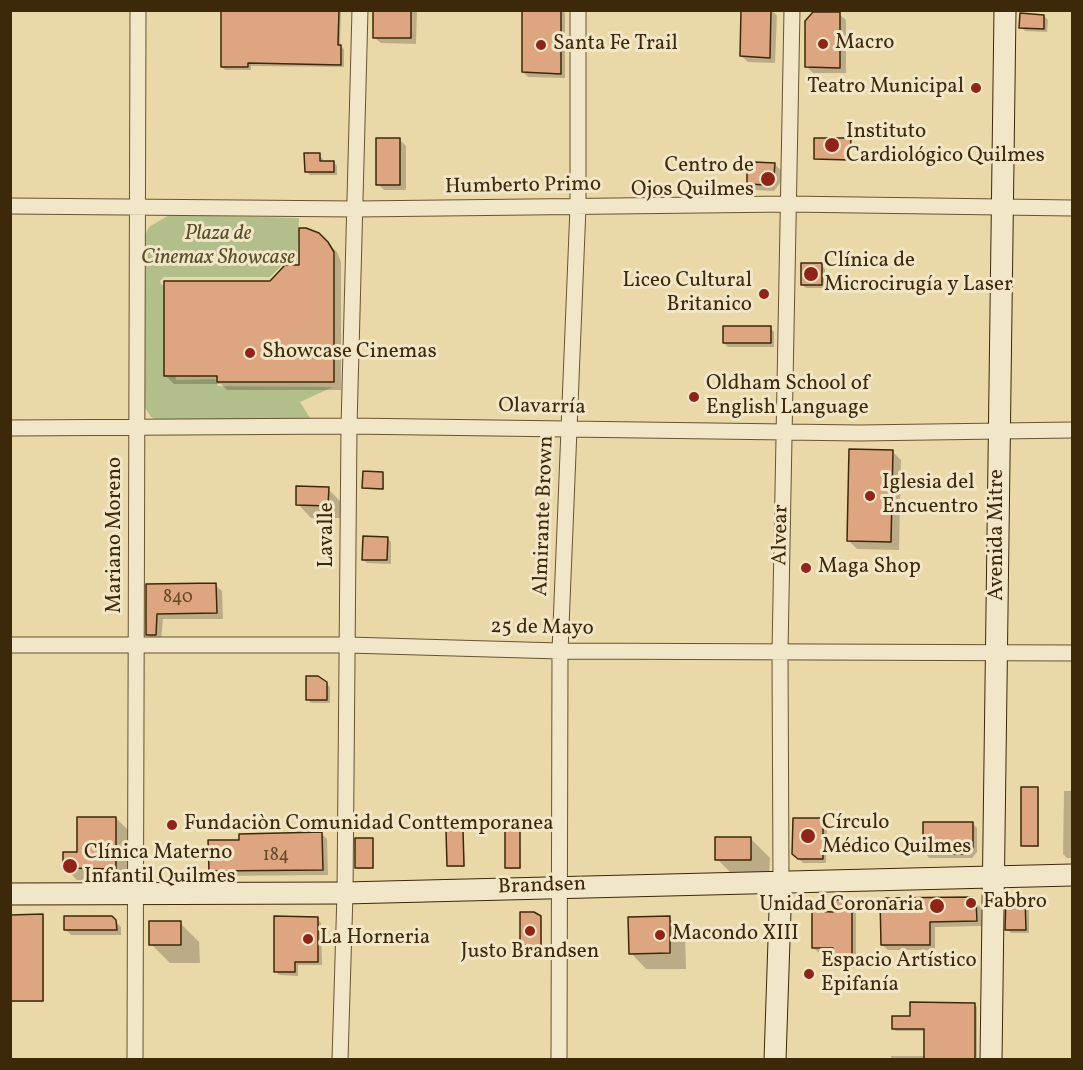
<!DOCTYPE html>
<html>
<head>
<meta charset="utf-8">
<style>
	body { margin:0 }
	#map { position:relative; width:1083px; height:1070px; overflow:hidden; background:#ead8a9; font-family:Vollkorn,serif }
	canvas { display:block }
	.frame { position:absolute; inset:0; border:12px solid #3d2809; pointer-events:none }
</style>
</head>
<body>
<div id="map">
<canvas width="1083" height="1070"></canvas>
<div class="frame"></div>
</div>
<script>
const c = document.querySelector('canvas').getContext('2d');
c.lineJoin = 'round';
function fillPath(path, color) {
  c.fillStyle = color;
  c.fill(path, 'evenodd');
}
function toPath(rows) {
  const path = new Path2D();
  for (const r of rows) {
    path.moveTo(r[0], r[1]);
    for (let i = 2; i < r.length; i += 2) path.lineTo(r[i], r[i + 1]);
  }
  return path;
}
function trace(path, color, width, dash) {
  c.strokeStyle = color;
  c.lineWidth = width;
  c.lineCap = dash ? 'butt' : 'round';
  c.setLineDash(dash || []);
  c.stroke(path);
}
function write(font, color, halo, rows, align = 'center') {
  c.font = font + ' Vollkorn,serif';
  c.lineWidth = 6;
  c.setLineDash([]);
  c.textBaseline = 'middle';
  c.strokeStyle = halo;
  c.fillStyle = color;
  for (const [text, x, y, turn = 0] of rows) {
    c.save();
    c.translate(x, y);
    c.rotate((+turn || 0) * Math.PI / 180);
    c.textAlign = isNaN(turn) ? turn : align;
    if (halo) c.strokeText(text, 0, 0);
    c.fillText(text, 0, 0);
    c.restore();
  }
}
fillPath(toPath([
	[169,215,299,218,297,261,285,262,270,277,164,277,160,281,162,285,175,284,176,380,215,379,218,386,333,387,300,402,312,421,158,420,151,417,144,406,145,235,149,227]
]), '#b3bf8b');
fillPath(toPath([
	[223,10,341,10,340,46,344,49,344,67,251,66,251,70,225,70,222,67],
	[374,10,417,10,416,44,381,43,374,37],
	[523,10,563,10,565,13,565,78,528,77,523,72],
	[743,10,772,10,777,16,775,63,748,62,741,56],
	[839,14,846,20,846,73,813,73,807,67],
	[1044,16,1048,20,1047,32,1025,31,1021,27],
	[400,140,406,146,406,190,384,190,378,184],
	[850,140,851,161,815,158],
	[319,155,323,159,323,163,333,162,337,166,337,175,310,175,306,171],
	[774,164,781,170,780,183,774,191,755,190,748,184],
	[318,234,337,252,341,262,341,390,227,390,221,384,174,384,165,375,271,283,301,267],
	[821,265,825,269,825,288,806,288,802,284],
	[770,328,774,332,774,347,728,347,724,343],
	[892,451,901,460,899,550,857,549,849,541],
	[383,473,384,490,364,488],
	[328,489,341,502,341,518,311,518,298,504],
	[387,538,391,542,391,564,367,563,363,559],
	[148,585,215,585,222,591,223,619,163,619,161,641,154,641,147,635],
	[326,683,330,687,330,703,311,703,308,699],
	[1037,788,1039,790,1039,847,1024,846,1022,845],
	[1064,791,1072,791,1072,858,1067,858,1063,854],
	[116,818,128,830,128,880,77,880,65,868],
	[823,820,827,824,826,863,803,863,794,854],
	[972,823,977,828,977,852,972,858,929,858,925,853],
	[519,829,521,869,508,869,506,868],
	[463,831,465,867,450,867,448,866],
	[322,834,327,839,328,875,216,876,210,870],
	[751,839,770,858,769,878,736,878,717,859],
	[373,840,374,869,358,869,357,868],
	[971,898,981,908,982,926,935,927,935,950,888,950,882,945],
	[1025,899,1029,903,1029,933,1011,933,1007,929],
	[852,901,856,906,856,968,839,968,834,963,834,952,818,952,813,947,834,913],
	[10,916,44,918,44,1002,10,1002],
	[111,917,121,927,121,935,71,935,66,930],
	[540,917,541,919,542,946,523,946,521,945],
	[669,918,685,934,686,969,646,969,631,953],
	[317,919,321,923,322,965,298,965,298,976,279,975,276,971],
	[180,923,199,942,200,963,170,963,151,944],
	[975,1005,977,1007,977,1060,891,1060,891,1056,926,1056,926,1031,896,1031,893,1029,911,1017]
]), '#0003');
const building = toPath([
	[221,10,339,10,338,45,341,45,341,65,248,63,248,67,221,67,221,10],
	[373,10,411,10,411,38,373,38,373,10],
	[522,10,561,10,561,74,522,72,522,10],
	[741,10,771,10,770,58,740,56,741,10],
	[813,12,840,12,840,68,805,67,805,21,813,12],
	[1020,13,1044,15,1044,29,1019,28,1020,13],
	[376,138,400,138,400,185,376,185,376,138],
	[814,138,851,138,850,160,814,159,814,138],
	[304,153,320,153,320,161,334,161,334,172,305,172,304,153],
	[754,162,775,163,774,176,767,185,747,184,747,170,754,170,754,162],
	[299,228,306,228,319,233,328,242,334,252,334,382,217,382,217,376,164,376,164,281,270,281,285,265,299,265,299,228],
	[801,263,822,263,822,285,801,285,801,263],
	[723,326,771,326,771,343,723,343,723,326],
	[849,449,893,450,891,542,847,541,849,449],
	[363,471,383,472,383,489,362,488,363,471],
	[296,486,329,487,328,506,296,505,296,486],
	[363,536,388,537,387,560,362,560,363,536],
	[216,583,217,613,157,614,156,635,146,635,146,584,216,583],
	[306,676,318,676,327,682,327,700,306,700,306,676],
	[1021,787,1038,787,1038,846,1021,846,1021,787],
	[77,817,116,817,116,869,63,868,63,852,77,852,77,817],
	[793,818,823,818,823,859,798,859,792,854,793,818],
	[923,822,973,822,973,848,968,854,923,854,923,822],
	[505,828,520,828,520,868,505,868,505,828],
	[446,830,463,830,464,866,447,866,446,830],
	[322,832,323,870,209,871,208,840,239,840,239,834,322,832],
	[715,837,751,837,751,860,715,860,715,837],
	[355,838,373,838,373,868,355,868,355,838],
	[972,897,976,901,977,921,930,922,930,945,881,945,880,898,972,897],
	[1006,897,1025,897,1026,930,1005,930,1006,897],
	[833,900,852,900,852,964,832,964,833,948,812,948,812,911,833,912,833,900],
	[520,912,534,912,541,916,541,946,520,945,520,912],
	[43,914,43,1001,10,1001,10,915,43,914],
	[64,916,112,916,116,920,117,930,64,930,64,916],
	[274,916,318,917,318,962,295,962,295,972,274,972,274,916],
	[670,916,670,953,629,954,628,917,670,916],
	[149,921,181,921,181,945,149,945,149,921],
	[910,1002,975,1003,975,1059,924,1059,924,1029,892,1029,892,1016,910,1016,910,1002]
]);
fillPath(building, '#dda680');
trace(building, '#3d2809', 1.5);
const street = toPath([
	[10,206,356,209,788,204,1072,208],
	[10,428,349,426,859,433,1072,430],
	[10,645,348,645,560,651,1072,653],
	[781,881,780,651,792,10],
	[135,1060,138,10],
	[340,1060,345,893,349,426,360,10],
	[559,1060,560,651,578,207,578,10]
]);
const secondary = toPath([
	[10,894,345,893,1072,875],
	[775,1060,781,881],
	[991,1060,1005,10]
]);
trace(street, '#685431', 17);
trace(secondary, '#3d2809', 23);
trace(street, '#f1e6c7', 15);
trace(secondary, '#f1e6c7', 21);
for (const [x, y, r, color] of [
	[823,44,6,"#8f2418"],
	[541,45,6,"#8f2418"],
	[976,88,6,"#8f2418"],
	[832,145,8,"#8f2418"],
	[768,179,8,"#8f2418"],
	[811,274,8,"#8f2418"],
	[764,294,6,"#8f2418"],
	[250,353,6,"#8f2418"],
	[694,397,6,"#8f2418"],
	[870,496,6,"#8f2418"],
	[806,568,6,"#8f2418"],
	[172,825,6,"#8f2418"],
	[808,836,8,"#8f2418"],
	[70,866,8,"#8f2418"],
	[971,903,6,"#8f2418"],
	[937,906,8,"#8f2418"],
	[530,931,6,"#8f2418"],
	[660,935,6,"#8f2418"],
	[308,939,6,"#8f2418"],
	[809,974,6,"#8f2418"]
]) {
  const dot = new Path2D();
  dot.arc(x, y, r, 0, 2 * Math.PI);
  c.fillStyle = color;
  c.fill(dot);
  trace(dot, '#f1e6c7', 2);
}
write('18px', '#654827', null, [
	["840",178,599],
	["184",276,857]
]);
write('21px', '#3d2809', '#f1e6c7', [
	["Macro",835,44],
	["Santa Fe Trail",553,45],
	["Teatro Municipal",964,88,"right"],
	["Instituto",846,133],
	["Cardiológico Quilmes",846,157],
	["Centro de",754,167,"right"],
	["Ojos Quilmes",754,191,"right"],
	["Clínica de",824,262],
	["Microcirugía y Laser",824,286],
	["Liceo Cultural",752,282,"right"],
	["Britanico",752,306,"right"],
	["Showcase Cinemas",262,353],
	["Oldham School of",706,385],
	["English Language",706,409],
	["Iglesia del",882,484],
	["Encuentro",882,508],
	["Maga Shop",818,568],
	["Círculo",822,824],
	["Médico Quilmes",822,848],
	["Fundaciòn Comunidad Conttemporanea",184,825],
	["Clínica Materno",84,854],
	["Infantil Quilmes",84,878],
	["Fabbro",983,903],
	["Unidad Coronaria",924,906,"right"],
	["Macondo XIII",672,935],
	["La Horneria",320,939],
	["Justo Brandsen",530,953,"center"],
	["Espacio Artístico",821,962],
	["Epifanía",821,986]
], 'left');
write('21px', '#3d2809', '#f1e6c7', [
	["Humberto Primo",523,187,-1],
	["Olavarría",542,408,1],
	["Almirante Brown",545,516,-88],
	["Mariano Moreno",116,535,-90],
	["Lavalle",328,535,-90],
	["Alvear",782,535,-89],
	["Avenida Mitre",998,535,-90],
	["25 de Mayo",542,629,1],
	["Brandsen",542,887,-2]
]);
write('italic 21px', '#5a4e2a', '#f1e6c7', [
	["Plaza de",218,235],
	["Cinemax Showcase",218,259]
]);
</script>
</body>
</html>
